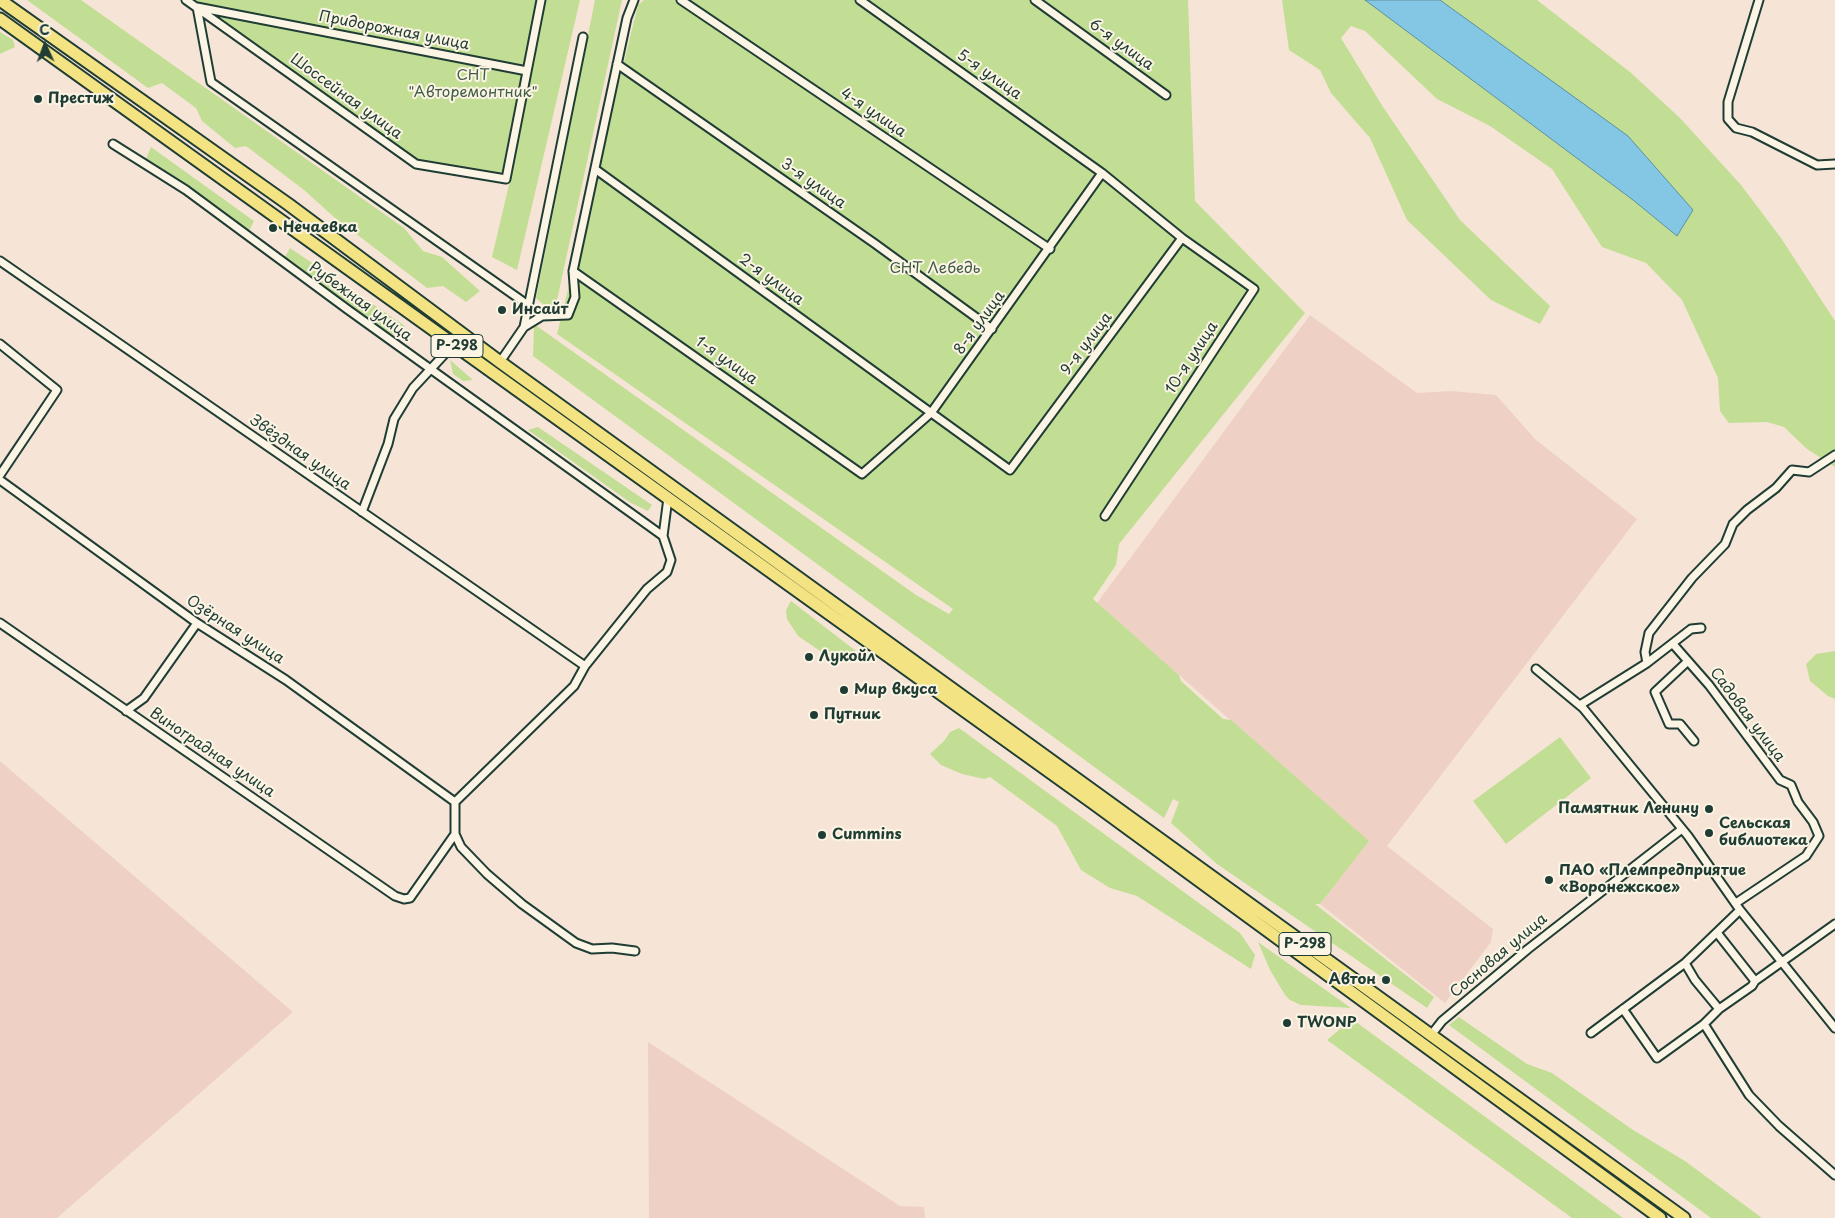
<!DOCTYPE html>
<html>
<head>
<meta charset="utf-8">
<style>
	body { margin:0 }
	#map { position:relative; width:1835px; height:1218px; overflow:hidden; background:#f6e5d6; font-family:"Playpen Sans",sans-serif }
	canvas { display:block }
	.north { position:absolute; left:20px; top:20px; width:50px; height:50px; -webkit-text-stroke:4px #fcf5e5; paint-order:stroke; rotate:358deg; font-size:14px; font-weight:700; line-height:20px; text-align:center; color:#1f3d34 }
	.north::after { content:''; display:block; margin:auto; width:18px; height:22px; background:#1f3d34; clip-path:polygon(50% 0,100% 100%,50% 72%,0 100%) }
</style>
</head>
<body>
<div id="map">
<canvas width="1835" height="1218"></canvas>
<div class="north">С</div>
</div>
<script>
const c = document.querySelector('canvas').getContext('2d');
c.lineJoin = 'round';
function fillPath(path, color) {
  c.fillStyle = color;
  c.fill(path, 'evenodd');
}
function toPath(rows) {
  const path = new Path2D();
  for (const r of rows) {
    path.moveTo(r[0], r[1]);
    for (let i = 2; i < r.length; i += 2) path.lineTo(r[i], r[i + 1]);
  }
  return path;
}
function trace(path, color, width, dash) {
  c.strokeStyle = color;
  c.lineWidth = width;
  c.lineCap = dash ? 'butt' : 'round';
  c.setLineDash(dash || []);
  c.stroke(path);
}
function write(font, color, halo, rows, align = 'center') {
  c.font = font + ' "Playpen Sans",sans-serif';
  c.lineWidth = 4;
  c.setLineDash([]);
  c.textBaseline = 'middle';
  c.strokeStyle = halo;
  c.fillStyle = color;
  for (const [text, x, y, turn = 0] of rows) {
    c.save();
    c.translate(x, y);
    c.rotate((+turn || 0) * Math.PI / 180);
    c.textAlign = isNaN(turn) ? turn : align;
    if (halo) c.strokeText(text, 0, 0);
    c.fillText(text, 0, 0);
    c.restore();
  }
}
fillPath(toPath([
	[1310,315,1417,393,1451,391,1496,395,1536,440,1637,519,1387,846,1493,929,1491,942,1445,1003,1320,904,1368,841,1097,603],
	[0,761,293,1012,57,1218,0,1218],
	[648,1042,900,1206,924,1207,925,1218,649,1218]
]), '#eed1c4');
fillPath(toPath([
	[27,0,81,0,404,228,423,251,442,257,480,291,466,302,443,286,427,288,334,217,304,190,246,146,235,148,202,121,196,108,162,83,148,88],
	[192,0,580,0,517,270,492,257,511,176,419,161],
	[595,0,622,0,554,314,536,298],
	[644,0,1188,0,1195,201,1305,313,1119,544,1116,565,1093,599,1179,675,1181,681,1223,719,1231,720,1369,841,1320,904,1315,904,1434,997,1427,1008,1217,864,1171,823,1179,802,1173,799,1164,818,533,356,534,324,916,595,949,614,953,609,557,334,638,5],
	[1282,0,1537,0,1630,72,1680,118,1741,185,1781,238,1835,321,1835,467,1807,449,1784,427,1767,422,1729,423,1720,411,1718,378,1682,300,1646,263,1602,247,1552,169,1490,126,1437,99,1365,31,1351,26,1341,38,1383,107,1460,220,1550,306,1540,324,1491,300,1407,220,1370,138,1331,93,1320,70,1289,50],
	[0,32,13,40,15,47,0,54],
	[151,147,254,221,249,231,146,159],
	[290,248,405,326,394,335,383,329,285,257],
	[450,360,473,380,463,381,453,374],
	[538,427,652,505,648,511,631,503,528,430],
	[791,601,856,651,850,655,829,657,798,636,787,619,786,610],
	[1835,651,1835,699,1828,696,1810,681,1806,664,1816,654],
	[959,728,1240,933,1255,955,1251,969,1137,896,1110,888,1081,870,1057,826,990,777,984,779,962,774,941,765,930,754,944,741,950,732],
	[1560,737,1591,778,1506,844,1473,801],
	[1258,942,1351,1008,1301,1005,1290,1000,1285,995,1270,970],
	[1459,1017,1527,1064,1552,1073,1633,1130,1685,1161,1762,1218,1711,1218,1449,1025],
	[1352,1019,1623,1218,1572,1218,1327,1040]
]), '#c2de95');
const water = toPath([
	[1365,0,1440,0,1628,136,1693,210,1677,236,1633,200,1365,0]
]);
fillPath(water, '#84c7e5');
trace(water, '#5c909e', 1);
const minor = toPath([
	[186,0,416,164,506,179,541,0],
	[681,0,1050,249],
	[1035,0,1166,95],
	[1759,0,1728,102,1728,119,1736,128,1752,132,1817,165,1835,164],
	[617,64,874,243,992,329],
	[527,71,197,7,211,82,528,305],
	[113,144,186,190,347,309,663,536],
	[595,169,1010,470,1182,238,1102,173,860,0],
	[0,261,585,666],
	[573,271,862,474,931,413,1102,173],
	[524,327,583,37],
	[0,344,57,390,0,475],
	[500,362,524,327,542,316,568,315,575,297,573,271,627,18,634,0],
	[0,480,197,623,286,680,455,802],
	[362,512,388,444,394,419,413,388,454,344],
	[1105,516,1254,289,1182,238],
	[0,623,395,896,404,899,410,898,455,834,455,802,574,686,585,666,647,589,667,572,671,560,663,536,668,498],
	[1673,644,1709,685,1780,780,1791,785,1798,802,1813,822,1819,836,1806,856,1736,903],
	[1688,661,1655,692,1669,724,1680,724,1694,741],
	[1647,663,1645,652,1649,633,1692,578,1725,544,1733,524,1747,510,1776,488,1792,470,1809,472,1835,455],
	[1536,669,1583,708,1688,836,1740,910,1835,1028],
	[1580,705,1647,663,1691,629,1701,628],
	[126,711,144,698,197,623],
	[455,834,461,847,487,874,522,904,576,943,592,949,612,948,635,951],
	[1718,934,1755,981,1752,986,1719,1009],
	[1685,963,1695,980,1719,1009,1704,1024,1749,1095,1779,1126,1835,1175],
	[1755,981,1835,924],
	[1623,1009,1657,1058,1704,1024],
	[1591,1033,1685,963,1740,910],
	[1431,1035,1442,1021,1528,949,1682,829]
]);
const trunk = toPath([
	[0,0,288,204,500,362,1684,1218],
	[0,19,1093,803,1660,1218]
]);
trace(minor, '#1f3d34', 11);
trace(trunk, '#1f3d34', 15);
trace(minor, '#fcf5e5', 7);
trace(trunk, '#f4e382', 11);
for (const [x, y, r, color] of [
	[38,99,5,"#1f3d34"],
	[273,228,5,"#1f3d34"],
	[502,310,5,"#1f3d34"],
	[809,657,5,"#1f3d34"],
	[844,690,5,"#1f3d34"],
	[814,715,5,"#1f3d34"],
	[1709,809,5,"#1f3d34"],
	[1709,833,5,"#1f3d34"],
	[822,835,5,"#1f3d34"],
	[1549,880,5,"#1f3d34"],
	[1386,980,5,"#1f3d34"],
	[1287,1023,5,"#1f3d34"]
]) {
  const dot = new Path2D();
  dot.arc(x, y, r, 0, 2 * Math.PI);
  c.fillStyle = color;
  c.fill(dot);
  trace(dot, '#fcf5e5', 2);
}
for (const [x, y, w] of [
	[457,346,52],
	[1305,944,52]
]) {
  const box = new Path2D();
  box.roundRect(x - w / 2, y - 11.5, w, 23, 4);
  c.fillStyle = '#fcf5e5';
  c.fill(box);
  trace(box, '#1f3d34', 1);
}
write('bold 14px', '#1f3d34', null, [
	["Р-298",457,346],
	["Р-298",1305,944]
]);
write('15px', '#1f3d34', '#fcf5e5', [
	["Придорожная улица",394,31,11],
	["6-я улица",1121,45,36],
	["5-я улица",989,75,35],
	["Шоссейная улица",346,97,36],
	["4-я улица",873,113,34],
	["3-я улица",813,184,35],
	["2-я улица",771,280,36],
	["Рубежная улица",360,302,36],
	["8-я улица",980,323,-54],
	["9-я улица",1087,344,-53],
	["10-я улица",1192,358,-57],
	["1-я улица",726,361,35],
	["Звёздная улица",300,453,35],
	["Озёрная улица",235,630,33],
	["Садовая улица",1747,715,53],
	["Виноградная улица",212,753,34],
	["Сосновая улица",1499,956,-40]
]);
write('15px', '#405d47', '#fcf5e5', [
	["СНТ",473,76],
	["\"Авторемонтник\"",473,93],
	["СНТ Лебедь",935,269]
]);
write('bold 15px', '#1f3d34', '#fcf5e5', [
	["Престиж",48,99],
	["Нечаевка",283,228],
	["Инсайт",512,310],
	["Лукойл",819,657],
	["Мир вкуса",854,690],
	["Путник",824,715],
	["Памятник Ленину",1699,809,"right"],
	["Сельская",1719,824],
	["библиотека",1719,841],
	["Cummins",832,835],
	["ПАО «Племпредприятие",1559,871],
	["«Воронежское»",1559,888],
	["Автон",1376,980,"right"],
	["TWONP",1297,1023]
], 'left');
</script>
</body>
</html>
